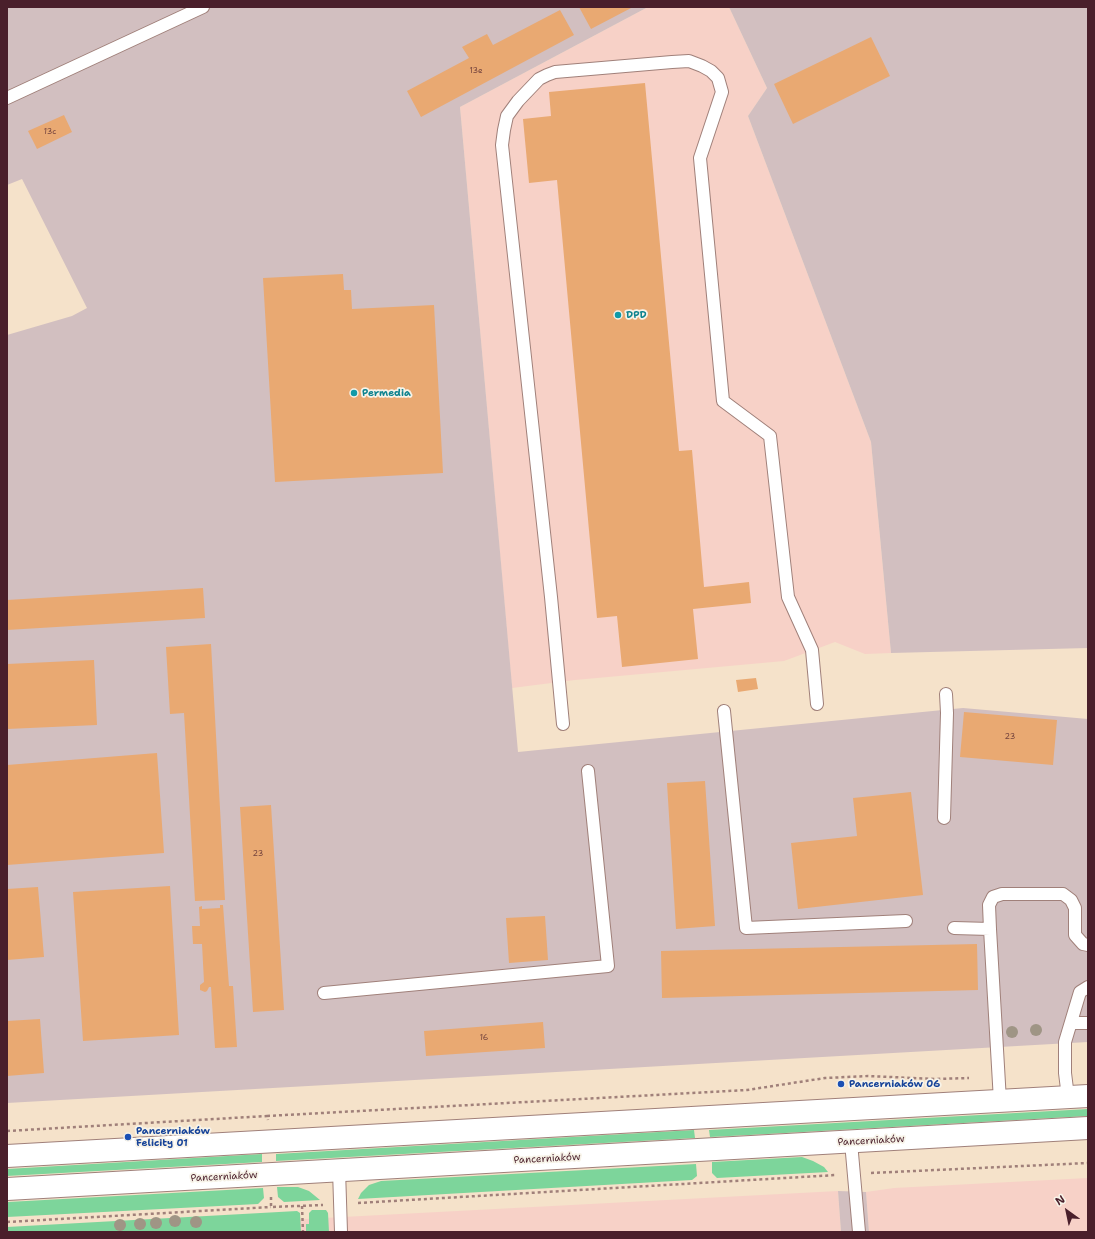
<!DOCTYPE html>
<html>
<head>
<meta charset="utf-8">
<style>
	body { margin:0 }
	#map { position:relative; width:1095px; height:1239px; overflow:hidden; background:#f5e2ca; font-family:"Shantell Sans",sans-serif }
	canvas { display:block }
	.frame { position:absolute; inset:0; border:8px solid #4a1f2b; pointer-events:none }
	.north { position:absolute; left:1047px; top:1191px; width:40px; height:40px; -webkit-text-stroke:3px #f7f3e8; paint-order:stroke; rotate:327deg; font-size:11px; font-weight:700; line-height:16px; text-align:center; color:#4a1f2b }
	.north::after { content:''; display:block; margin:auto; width:14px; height:18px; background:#4a1f2b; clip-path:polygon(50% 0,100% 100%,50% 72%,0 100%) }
</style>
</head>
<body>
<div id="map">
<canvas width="1095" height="1239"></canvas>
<div class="frame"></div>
<div class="north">N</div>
</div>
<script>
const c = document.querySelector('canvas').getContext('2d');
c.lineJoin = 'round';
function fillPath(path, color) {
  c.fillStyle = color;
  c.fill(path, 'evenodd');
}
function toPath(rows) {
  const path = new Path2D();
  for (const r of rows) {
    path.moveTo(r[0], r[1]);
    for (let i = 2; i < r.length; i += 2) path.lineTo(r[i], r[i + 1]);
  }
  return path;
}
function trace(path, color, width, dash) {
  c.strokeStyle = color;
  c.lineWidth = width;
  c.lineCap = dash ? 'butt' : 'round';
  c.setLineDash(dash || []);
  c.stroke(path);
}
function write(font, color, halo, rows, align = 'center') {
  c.font = font + ' "Shantell Sans",sans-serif';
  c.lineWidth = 3.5;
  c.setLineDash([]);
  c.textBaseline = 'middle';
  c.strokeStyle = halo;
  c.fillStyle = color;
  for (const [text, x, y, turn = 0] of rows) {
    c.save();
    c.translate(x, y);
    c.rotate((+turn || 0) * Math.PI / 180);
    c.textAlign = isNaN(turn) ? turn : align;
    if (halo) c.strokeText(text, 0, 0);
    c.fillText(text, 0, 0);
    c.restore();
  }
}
fillPath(toPath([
	[648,7,729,7,767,88,748,116,871,442,891,653,865,654,835,642,784,661,575,680,512,688,460,107],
	[1088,1178,1088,1232,869,1232,866,1192,894,1188],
	[838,1191,841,1232,57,1232]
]), '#f7d1c7');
fillPath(toPath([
	[7,7,648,7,460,107,518,752,963,708,1088,719,1088,1042,7,1103,7,335,72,316,87,308,22,179,7,185],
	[729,7,1088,7,1088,648,891,653,871,442,748,116,767,88],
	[838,1191,866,1192,869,1232,841,1232]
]), '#d2bfc0');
fillPath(toPath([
	[1088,1109,1088,1116,749,1135,710,1137,709,1130],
	[694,1130,695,1138,276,1161,276,1154],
	[262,1154,262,1162,7,1176,7,1169],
	[802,1157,813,1161,824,1167,828,1172,717,1178,712,1173,712,1162],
	[696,1164,697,1176,692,1180,358,1199,361,1193,369,1185,381,1181],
	[277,1187,298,1187,309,1191,320,1200,284,1202,278,1197],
	[263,1188,264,1198,258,1204,7,1217,8,1202],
	[312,1210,326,1210,328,1213,329,1232,306,1232,306,1224,309,1224,309,1213],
	[297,1211,300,1213,301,1232,7,1232,7,1227]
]), '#7dd59b');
fillPath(toPath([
	[579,7,633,7,591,29],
	[560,10,574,35,421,117,407,91,469,58,462,47,487,34,493,45],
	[871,37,890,76,793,124,774,84],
	[645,83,679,451,692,450,704,587,749,582,751,603,693,609,698,659,622,667,617,616,597,618,557,180,529,183,523,119,551,116,549,92],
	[64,115,72,132,37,149,28,131],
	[343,274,344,290,351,290,352,309,434,305,443,473,275,482,263,278],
	[203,588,205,618,7,630,7,600],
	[211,644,225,900,195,901,184,713,170,714,166,647],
	[94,660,97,725,7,729,7,664],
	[756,678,758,689,738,692,736,680],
	[964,712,1057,720,1053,765,960,757],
	[157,753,164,853,7,865,7,765],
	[705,781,715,926,676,929,667,783],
	[911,792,923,895,798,909,791,843,857,836,853,798],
	[271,805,284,1010,253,1012,240,807],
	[170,886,179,1035,83,1041,73,892],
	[38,887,44,957,7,960,7,889],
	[220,905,223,905,229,986,233,986,237,1047,215,1048,211,987,209,987,207,991,205,992,200,990,200,985,204,982,202,944,193,944,192,926,200,926,199,907,202,906,202,909,220,908],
	[545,916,548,960,509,963,506,918],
	[977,944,978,990,662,998,661,951],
	[40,1019,44,1073,7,1076,7,1021],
	[543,1022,545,1048,426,1056,424,1031]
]), '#e9a972');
const lane = toPath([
	[7,98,203,7],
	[724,711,746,928,906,921],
	[563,724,551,597,502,145,504,130,507,116,518,101,539,79,547,75,555,72,672,62,689,61,702,66,711,71,718,78,722,92,700,158,723,401,770,436,788,597,812,650,817,704],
	[944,818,947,713,946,694],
	[954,928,990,929,1000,1101],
	[990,929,989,905,993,897,1002,894,1063,894,1071,900,1075,908,1075,935,1083,944,1088,945],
	[324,993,608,966,588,771],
	[1071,1023,1088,1023],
	[1068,1097,1065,1073,1065,1042,1080,992,1088,987],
	[851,1142,859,1232],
	[339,1170,341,1232]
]);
const street = toPath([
	[7,1156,1088,1096],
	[7,1189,1088,1128]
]);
trace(lane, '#a0807a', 14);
trace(street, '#a0807a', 24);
trace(toPath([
	[267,1116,747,1090,825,1078,868,1076,935,1079,969,1078],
	[7,1131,267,1116,268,1120],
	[871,1173,1088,1163],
	[271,1197,271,1207,323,1205],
	[358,1203,836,1175],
	[302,1206,303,1232],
	[7,1222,271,1207]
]), '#a0807a', 2.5, [3, 3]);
trace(lane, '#fff', 12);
trace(street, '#fff', 22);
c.fillStyle = '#9f9585';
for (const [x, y] of [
	[1036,1030],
	[1012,1032],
	[175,1221],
	[196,1222],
	[156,1223],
	[140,1224],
	[120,1225]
]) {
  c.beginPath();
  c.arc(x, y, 6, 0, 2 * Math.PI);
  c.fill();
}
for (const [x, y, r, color] of [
	[618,315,4,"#0f9aa8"],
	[354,393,4,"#0f9aa8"],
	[841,1084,4,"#1a4fb4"],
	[128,1137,4,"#1a4fb4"]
]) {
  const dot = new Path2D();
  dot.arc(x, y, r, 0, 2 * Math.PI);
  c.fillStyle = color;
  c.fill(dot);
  trace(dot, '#f7f3e8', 1.5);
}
write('8px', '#72423d', null, [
	["13e",476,71],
	["13c",50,132],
	["23",1010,737],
	["23",258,854],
	["16",484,1038]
]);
write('bold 10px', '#0d838f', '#f7f3e8', [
	["DPD",626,315],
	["Permedia",362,393]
], 'left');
write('bold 10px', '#164399', '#f7f3e8', [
	["Pancerniaków 06",849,1084],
	["Pancerniaków",136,1131],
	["Felicity 01",136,1143]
], 'left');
write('10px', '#4a1f2b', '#f7f3e8', [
	["Pancerniaków",871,1141,-3],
	["Pancerniaków",547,1159,-3],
	["Pancerniaków",224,1177,-3]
]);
</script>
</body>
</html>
